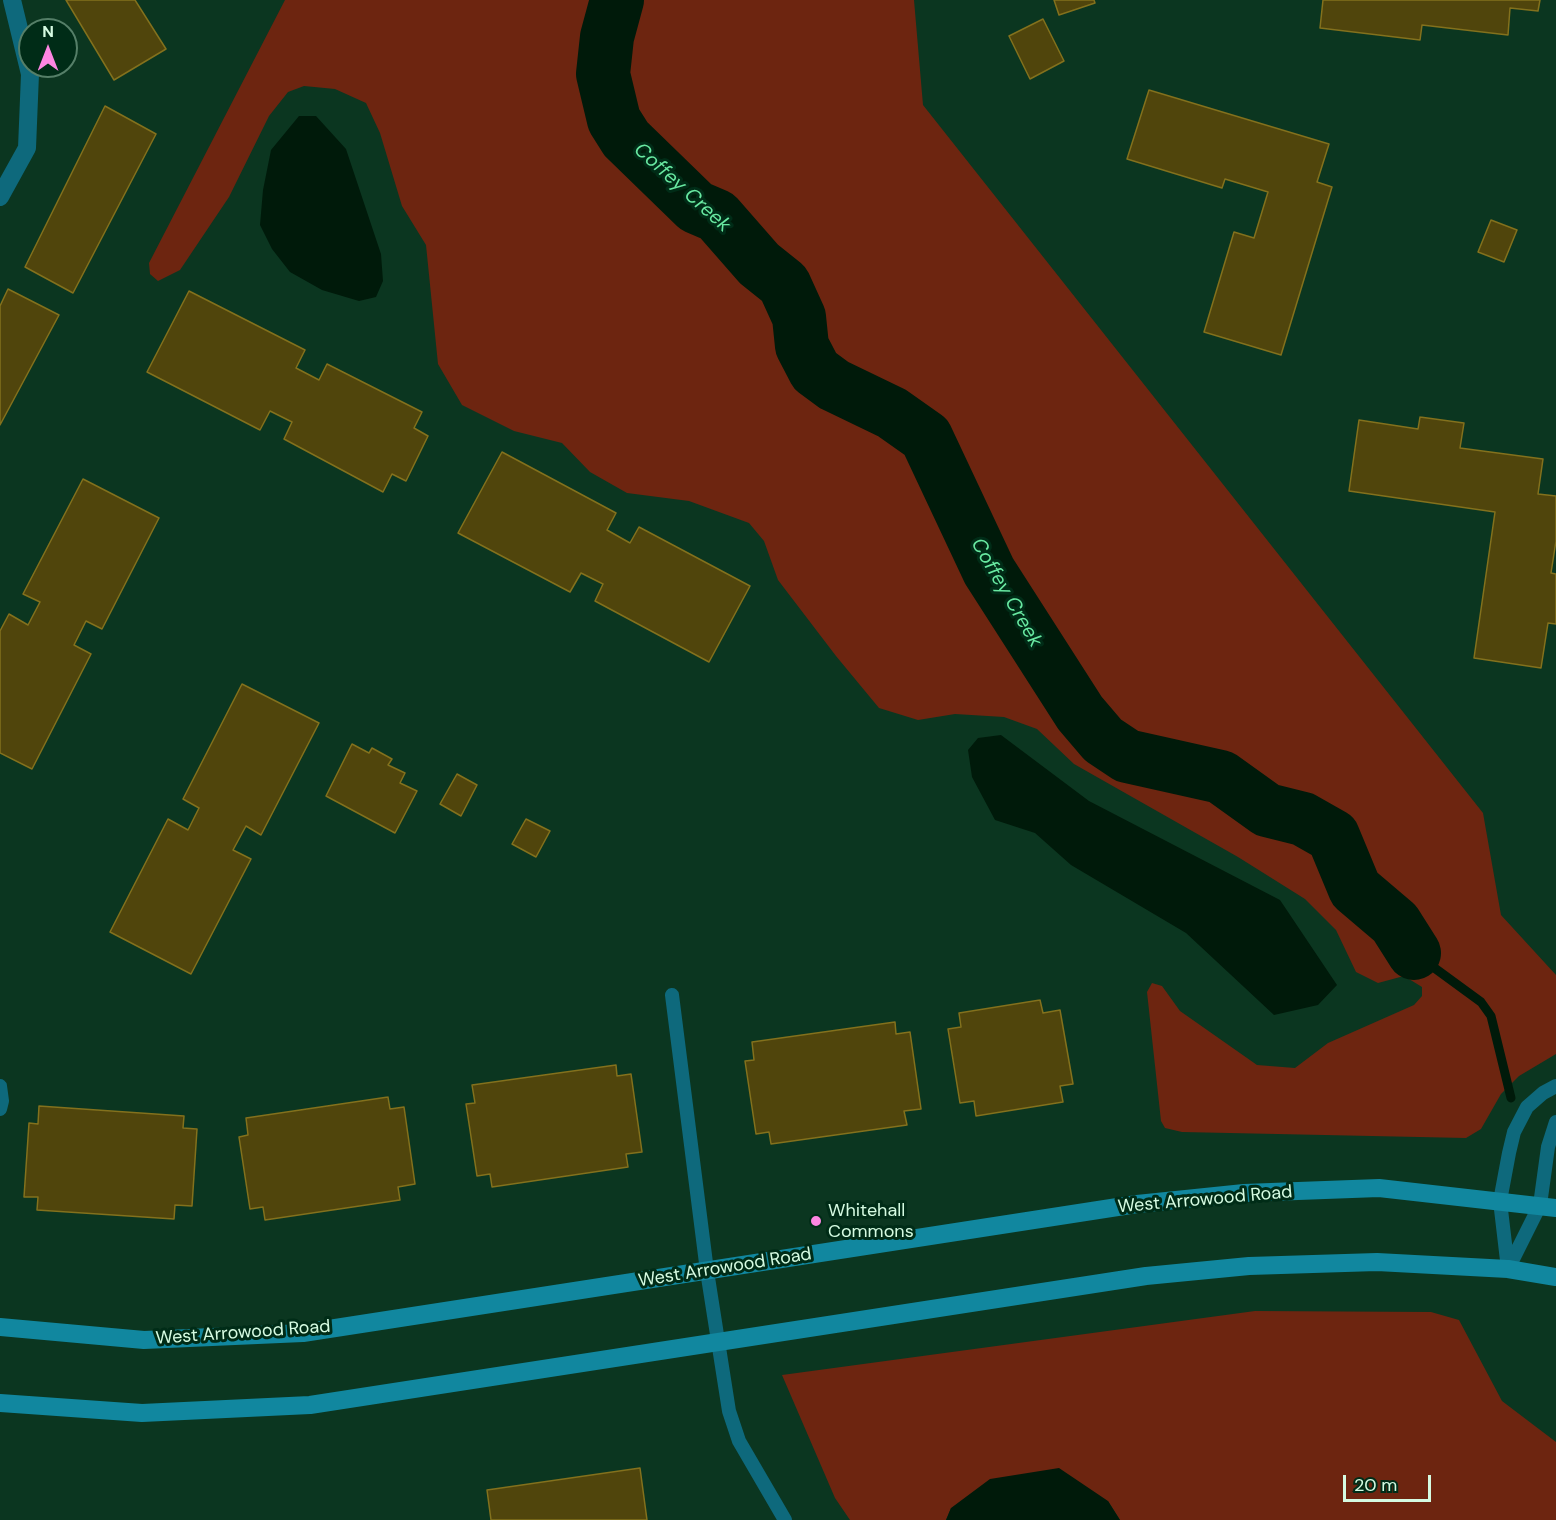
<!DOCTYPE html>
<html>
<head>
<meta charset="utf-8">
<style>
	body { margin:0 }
	#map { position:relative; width:1556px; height:1520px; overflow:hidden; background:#0b3620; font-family:"DM Sans",sans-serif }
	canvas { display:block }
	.north { position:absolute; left:18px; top:18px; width:60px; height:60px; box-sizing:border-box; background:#002c17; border:2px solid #557f68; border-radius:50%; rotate:0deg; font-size:16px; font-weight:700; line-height:24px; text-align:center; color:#d5fbe2 }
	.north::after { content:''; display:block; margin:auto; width:21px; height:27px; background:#fd86e2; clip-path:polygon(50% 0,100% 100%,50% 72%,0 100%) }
	.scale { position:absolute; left:1343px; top:1475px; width:88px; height:27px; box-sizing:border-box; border:3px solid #d5fbe2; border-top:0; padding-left:8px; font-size:18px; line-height:21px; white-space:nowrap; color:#d5fbe2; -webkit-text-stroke:4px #002c17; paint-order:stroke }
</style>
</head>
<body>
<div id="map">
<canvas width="1556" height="1520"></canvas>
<div class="north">N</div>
<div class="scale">20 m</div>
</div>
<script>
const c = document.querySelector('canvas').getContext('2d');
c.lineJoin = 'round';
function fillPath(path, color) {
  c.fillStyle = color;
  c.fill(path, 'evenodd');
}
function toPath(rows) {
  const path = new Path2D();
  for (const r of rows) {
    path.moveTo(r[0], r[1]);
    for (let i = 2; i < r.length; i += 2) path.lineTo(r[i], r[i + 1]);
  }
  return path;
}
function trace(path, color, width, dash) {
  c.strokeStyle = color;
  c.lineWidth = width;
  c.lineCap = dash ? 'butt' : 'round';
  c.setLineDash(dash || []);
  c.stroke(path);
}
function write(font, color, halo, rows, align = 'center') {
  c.font = font + ' "DM Sans",sans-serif';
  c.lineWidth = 6;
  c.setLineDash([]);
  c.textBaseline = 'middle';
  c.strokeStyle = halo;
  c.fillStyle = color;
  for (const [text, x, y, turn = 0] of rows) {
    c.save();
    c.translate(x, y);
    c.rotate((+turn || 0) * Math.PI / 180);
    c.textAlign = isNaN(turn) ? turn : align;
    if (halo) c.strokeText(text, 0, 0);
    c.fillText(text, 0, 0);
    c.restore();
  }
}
fillPath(toPath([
	[285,0,914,0,923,105,1483,813,1501,915,1556,975,1556,1054,1519,1076,1501,1094,1481,1129,1466,1138,1182,1132,1165,1128,1161,1121,1147,992,1152,983,1162,986,1180,1011,1257,1065,1295,1068,1328,1043,1414,1005,1422,996,1422,987,1404,976,1378,983,1356,972,1336,930,1305,899,1238,857,1074,764,1037,729,1004,717,955,714,918,720,879,708,836,656,778,580,764,541,749,523,689,501,627,493,590,472,562,443,514,431,462,405,438,364,426,245,402,206,380,133,366,103,335,89,304,86,288,92,269,116,229,197,180,270,158,281,150,274,149,263],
	[1255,1311,1431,1312,1459,1320,1502,1401,1556,1442,1556,1520,1120,1520,1108,1501,951,1508,946,1520,850,1520,835,1498,782,1375]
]), '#6d2510');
fillPath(toPath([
	[299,116,316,116,346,149,381,254,383,281,376,297,359,301,322,290,290,272,272,249,260,225,263,190,271,150],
	[1001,735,1089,801,1280,900,1337,985,1318,1005,1274,1015,1186,933,1071,865,1035,833,995,820,972,777,968,750,978,738],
	[1059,1468,1108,1501,1120,1520,946,1520,951,1508,990,1479]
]), '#001a0a');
trace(toPath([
	[1414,953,1481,1002,1491,1016,1511,1098]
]), '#001a0a', 9);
trace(toPath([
	[617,0,607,37,603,74,614,120,626,139,696,207,717,216,759,264,784,284,799,317,802,346,815,371,834,385,892,413,926,437,989,571,1080,713,1103,740,1127,756,1221,777,1267,810,1303,819,1333,836,1355,889,1395,923,1414,953]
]), '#001a0a', 54);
const building = toPath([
	[66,0,135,0,166,49,114,80,66,0],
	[1054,0,1094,0,1095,3,1059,15,1054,0],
	[1323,0,1540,0,1538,11,1510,8,1508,35,1422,25,1420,40,1320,28,1323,0],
	[1043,19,1064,61,1030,79,1009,36,1043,19],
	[1149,90,1329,144,1317,182,1332,187,1281,355,1204,332,1234,232,1254,238,1268,192,1225,179,1222,188,1127,159,1149,90],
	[105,106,156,134,73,293,25,267,105,106],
	[1491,220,1517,230,1504,262,1478,252,1491,220],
	[8,289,59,315,0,425,0,306,8,289],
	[189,291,305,350,296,368,319,380,327,364,422,412,414,428,428,436,406,481,392,474,383,492,284,439,292,422,270,411,260,430,147,372,189,291],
	[1420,417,1464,423,1460,448,1543,459,1538,494,1556,496,1556,541,1551,573,1556,574,1556,624,1548,623,1541,668,1474,658,1495,512,1349,491,1359,420,1418,429,1420,417],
	[502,452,616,513,607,530,630,543,639,527,750,586,709,662,595,601,603,584,581,573,570,592,458,533,502,452],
	[83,479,159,518,102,629,86,621,74,645,91,654,32,769,0,753,0,631,9,614,28,625,40,602,23,594,83,479],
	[242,684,319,723,261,835,246,826,233,850,251,859,191,974,110,932,168,819,188,830,199,808,183,799,242,684],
	[352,744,369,753,372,748,392,759,388,765,405,773,400,783,417,791,395,833,326,796,352,744],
	[457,774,477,785,461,816,440,804,457,774],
	[526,819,550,831,536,857,512,844,526,819],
	[1040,1000,1043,1013,1060,1010,1073,1084,1060,1086,1063,1102,976,1116,974,1101,960,1103,948,1029,961,1027,959,1013,1040,1000],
	[895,1022,896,1034,910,1032,921,1109,904,1111,907,1125,771,1144,769,1132,756,1134,745,1061,754,1060,752,1042,895,1022],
	[616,1065,617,1076,631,1074,642,1152,626,1154,628,1167,492,1187,490,1174,477,1176,466,1104,475,1103,472,1085,616,1065],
	[388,1097,390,1109,404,1107,415,1184,398,1187,400,1200,265,1220,263,1207,250,1209,239,1137,248,1135,246,1118,388,1097],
	[39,1106,184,1116,183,1128,197,1129,192,1206,175,1205,174,1219,37,1210,38,1197,24,1197,29,1123,38,1124,39,1106],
	[640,1468,647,1520,491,1520,487,1490,640,1468]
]);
fillPath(building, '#50450c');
trace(building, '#83711d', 1.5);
trace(toPath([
	[672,995,707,1271,729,1411,739,1441,785,1520],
	[0,1086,2,1101,0,1109],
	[1508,1269,1500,1201,1509,1153,1514,1132,1527,1107,1543,1093,1556,1086],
	[1508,1269,1540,1205,1548,1147,1556,1122]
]), '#0e697c', 14);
trace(toPath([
	[0,197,27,148,30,74,12,0]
]), '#0e697c', 18);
trace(toPath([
	[0,1327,144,1340,303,1333,1137,1204,1244,1193,1379,1188,1556,1208],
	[0,1403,142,1413,310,1405,1146,1276,1249,1266,1377,1262,1508,1269,1556,1277]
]), '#11879f', 18);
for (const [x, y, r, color] of [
	[816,1221,6,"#fd86e2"]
]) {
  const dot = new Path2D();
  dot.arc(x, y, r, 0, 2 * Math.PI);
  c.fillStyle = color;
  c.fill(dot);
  trace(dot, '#002c17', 2);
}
write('18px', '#d5fbe2', '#002c17', [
	["West Arrowood Road",1205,1200,-5],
	["West Arrowood Road",725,1268,-9],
	["West Arrowood Road",243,1333,-4]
]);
write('18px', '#d5fbe2', '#002c17', [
	["Whitehall",828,1211],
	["Commons",828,1232]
], 'left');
write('italic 20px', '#68e8a1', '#002c17', [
	["Coffey Creek",682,188,42],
	["Coffey Creek",1006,593,60]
]);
</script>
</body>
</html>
